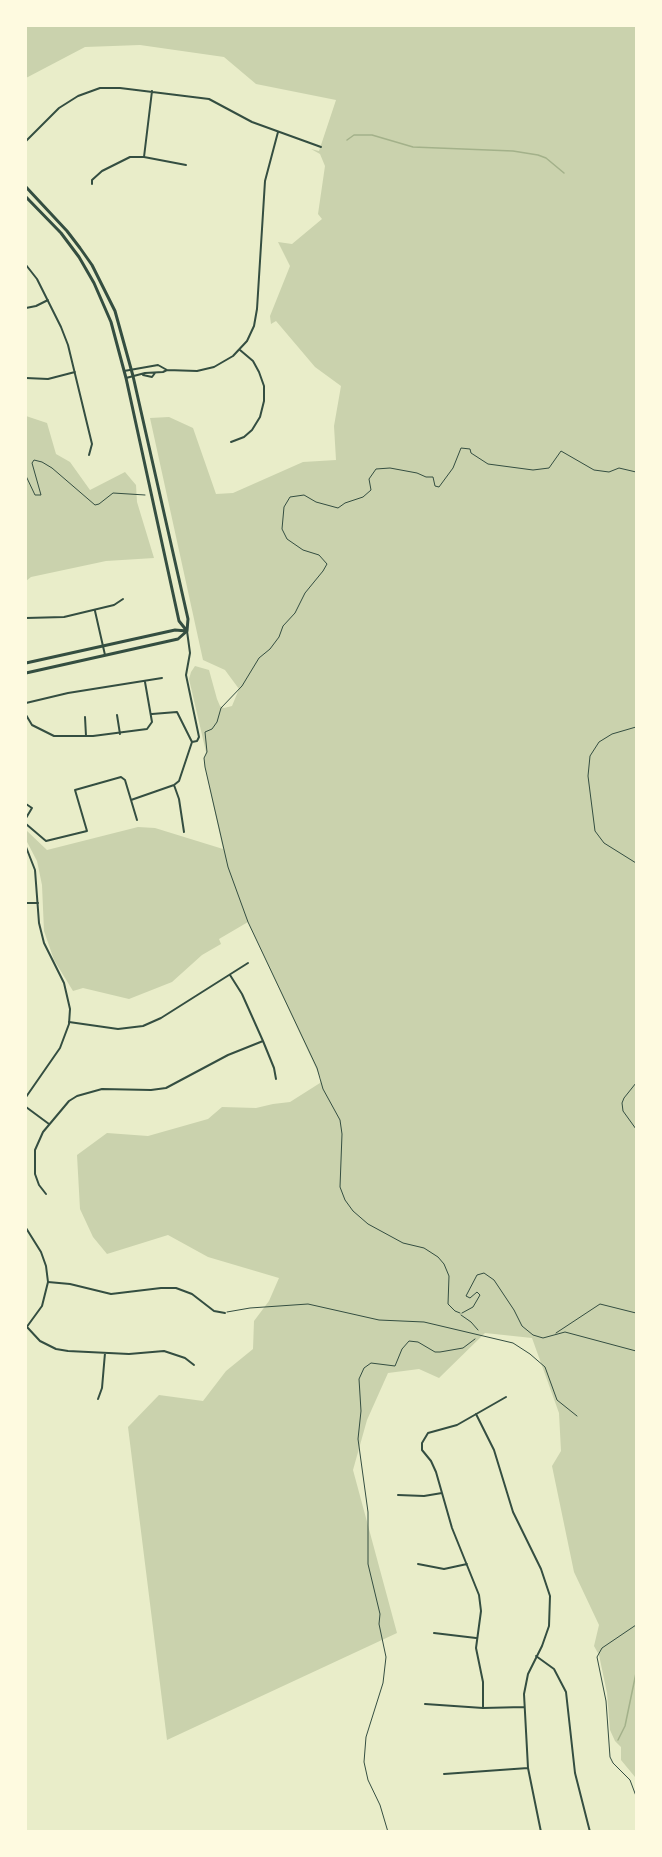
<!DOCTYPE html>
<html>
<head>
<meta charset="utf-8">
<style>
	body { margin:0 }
	#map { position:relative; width:662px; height:1857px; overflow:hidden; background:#e9edc9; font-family:"Source Sans 3",sans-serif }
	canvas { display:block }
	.frame { position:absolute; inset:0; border:27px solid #fefae0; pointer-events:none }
</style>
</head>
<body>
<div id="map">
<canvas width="662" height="1857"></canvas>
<div class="frame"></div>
</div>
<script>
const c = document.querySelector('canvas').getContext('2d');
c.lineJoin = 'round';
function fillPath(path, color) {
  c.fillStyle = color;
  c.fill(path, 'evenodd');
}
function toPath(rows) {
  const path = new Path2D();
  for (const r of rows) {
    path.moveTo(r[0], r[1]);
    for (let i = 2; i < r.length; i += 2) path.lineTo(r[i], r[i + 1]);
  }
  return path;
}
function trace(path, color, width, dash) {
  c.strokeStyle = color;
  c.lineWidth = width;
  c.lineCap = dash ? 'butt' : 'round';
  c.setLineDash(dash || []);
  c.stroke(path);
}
fillPath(toPath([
	[26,26,636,26,636,1784,635,1777,621,1760,621,1747,615,1741,610,1730,607,1693,599,1655,594,1646,599,1625,574,1572,552,1466,561,1451,559,1413,532,1338,485,1333,439,1378,419,1369,388,1373,367,1420,353,1470,397,1633,167,1740,128,1427,159,1395,203,1401,226,1371,253,1349,254,1321,269,1301,279,1278,208,1257,168,1235,107,1254,93,1237,80,1209,77,1155,107,1133,148,1136,208,1119,222,1107,256,1108,273,1104,290,1102,320,1083,321,1079,248,922,219,939,221,944,202,955,172,982,129,999,83,988,73,991,54,960,44,931,42,885,37,861,26,840,26,830,47,850,138,827,155,828,223,849,205,767,204,758,206,752,189,679,191,672,195,666,209,670,217,699,220,706,224,708,232,706,239,689,225,670,203,660,150,418,169,417,193,428,216,494,233,493,303,462,336,460,334,426,341,386,315,367,276,321,271,324,270,316,290,266,278,242,292,244,322,219,318,214,325,166,320,154,311,149,319,151,336,100,256,84,224,57,140,45,85,47,26,78],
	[26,416,47,423,56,454,70,462,90,490,125,472,136,485,137,502,154,558,106,561,31,577,26,581]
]), '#cad2ad');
trace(toPath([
	[347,140,354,135,372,135,413,147,513,151,538,155,546,158,564,173],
	[618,1740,625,1726,636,1673]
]), '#a3b18a', 1.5);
trace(toPath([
	[26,476,35,495,41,495,32,463,34,460,42,462,52,468,95,505,99,504,113,493,145,495],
	[636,727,612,734,599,742,590,756,588,776,595,831,604,843,636,863],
	[636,1083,624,1098,622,1103,623,1111,636,1129],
	[460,1313,455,1311,448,1304,449,1276,444,1264,438,1257,424,1248,403,1243,368,1224,353,1211,345,1200,340,1187,342,1134,340,1120,323,1089,317,1068,248,922,228,867,205,767,204,758,207,752,205,732,212,729,217,722,221,708,242,686,259,658,270,649,279,637,283,626,295,613,305,593,323,571,327,564,319,555,303,550,287,539,282,529,284,507,290,497,304,495,316,502,338,508,345,503,363,497,371,490,369,479,376,469,390,468,417,473,426,477,433,477,435,486,439,487,453,468,461,448,470,449,471,453,488,464,533,470,549,468,561,451,594,470,609,472,619,468,636,472],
	[462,1313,473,1307,480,1295,477,1292,470,1298,466,1296,477,1275,484,1273,494,1280,514,1310,522,1326,533,1335,543,1338,565,1332,636,1351],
	[461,1315,471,1322,478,1330],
	[556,1333,600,1304,636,1313],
	[388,1832,380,1805,368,1780,364,1762,366,1737,383,1683,386,1657,379,1624,380,1614,368,1564,368,1512,358,1439,361,1411,359,1379,364,1368,371,1363,395,1366,402,1349,409,1341,418,1342,435,1352,440,1352,463,1348,475,1339]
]), '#344e41', 1);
trace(toPath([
	[227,1312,250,1308,308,1304,379,1320,424,1322,513,1343,530,1354,545,1367,557,1400,577,1416],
	[636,1625,602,1648,597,1657,606,1701,610,1757,613,1763,630,1780,636,1796]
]), '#344e41', 1);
trace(toPath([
	[26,141,59,108,78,96,100,88,120,88,209,99,252,122,321,147],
	[144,157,152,91],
	[92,184,92,180,102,171,130,157,144,157,186,165],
	[26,265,37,279,61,327,68,345,92,444,89,455],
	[26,308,36,306,48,300],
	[124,371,158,365,167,370],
	[143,375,152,377,155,373],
	[26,378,48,379,75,372],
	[126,378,145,373,163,372,167,370,197,371,214,367,233,356,247,341,254,326,257,309,265,181,278,132],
	[231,442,244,437,252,430,260,417,264,401,264,386,259,372,253,361,240,350],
	[95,611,105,655],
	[26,618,64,617,114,605,123,599],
	[26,703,68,693,162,678],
	[152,714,177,712,192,742],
	[26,715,32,725,54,736,93,736,147,729,152,722,145,682],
	[117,715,120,734],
	[85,717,86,736],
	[174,785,179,799,184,832],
	[131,800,137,820],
	[26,804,32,808,26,818],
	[26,824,46,841,87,831,75,790,121,777,125,780,131,800,174,785,179,781,192,742,197,741,199,737,186,675,190,653,187,631],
	[26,903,38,903],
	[230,975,242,994,263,1041,274,1068,276,1079],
	[69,1022,118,1029,143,1026,161,1018,248,963],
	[26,1107,49,1124],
	[46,1194,39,1185,35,1174,35,1150,43,1132,69,1101,77,1096,102,1089,151,1090,166,1088,228,1055,263,1041],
	[48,1282,70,1284,111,1294,161,1288,176,1288,192,1294,214,1311,225,1313],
	[27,1327,40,1341,56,1349,68,1351,129,1354,164,1351,185,1358,194,1365],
	[98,1399,102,1388,105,1353],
	[476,1414,494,1450,513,1512,541,1569,550,1596,549,1626,542,1646,528,1674,524,1694,528,1768,541,1832],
	[398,1495,424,1496,442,1493],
	[418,1564,444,1569,467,1564],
	[434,1633,476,1638],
	[536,1656,554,1669,566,1692,575,1773,590,1832],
	[425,1704,483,1708,524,1707],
	[483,1708,483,1682,476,1648,481,1611,479,1595,452,1528,436,1472,431,1461,422,1450,422,1443,428,1433,457,1425,506,1397],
	[444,1774,528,1768]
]), '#344e41', 2);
trace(toPath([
	[26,847,35,870,39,923,44,943,64,983,70,1009,69,1024,60,1048,26,1097],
	[26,1228,41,1252,46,1266,48,1282,42,1306,26,1328]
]), '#344e41', 2);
trace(toPath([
	[26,187,67,231,80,248,92,265,115,311,133,376,188,619,187,631],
	[26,197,61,233,79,257,94,283,111,322,126,378,179,621,187,631],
	[26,663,175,630,187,631],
	[26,673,178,639,187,631]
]), '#344e41', 3);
</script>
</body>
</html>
